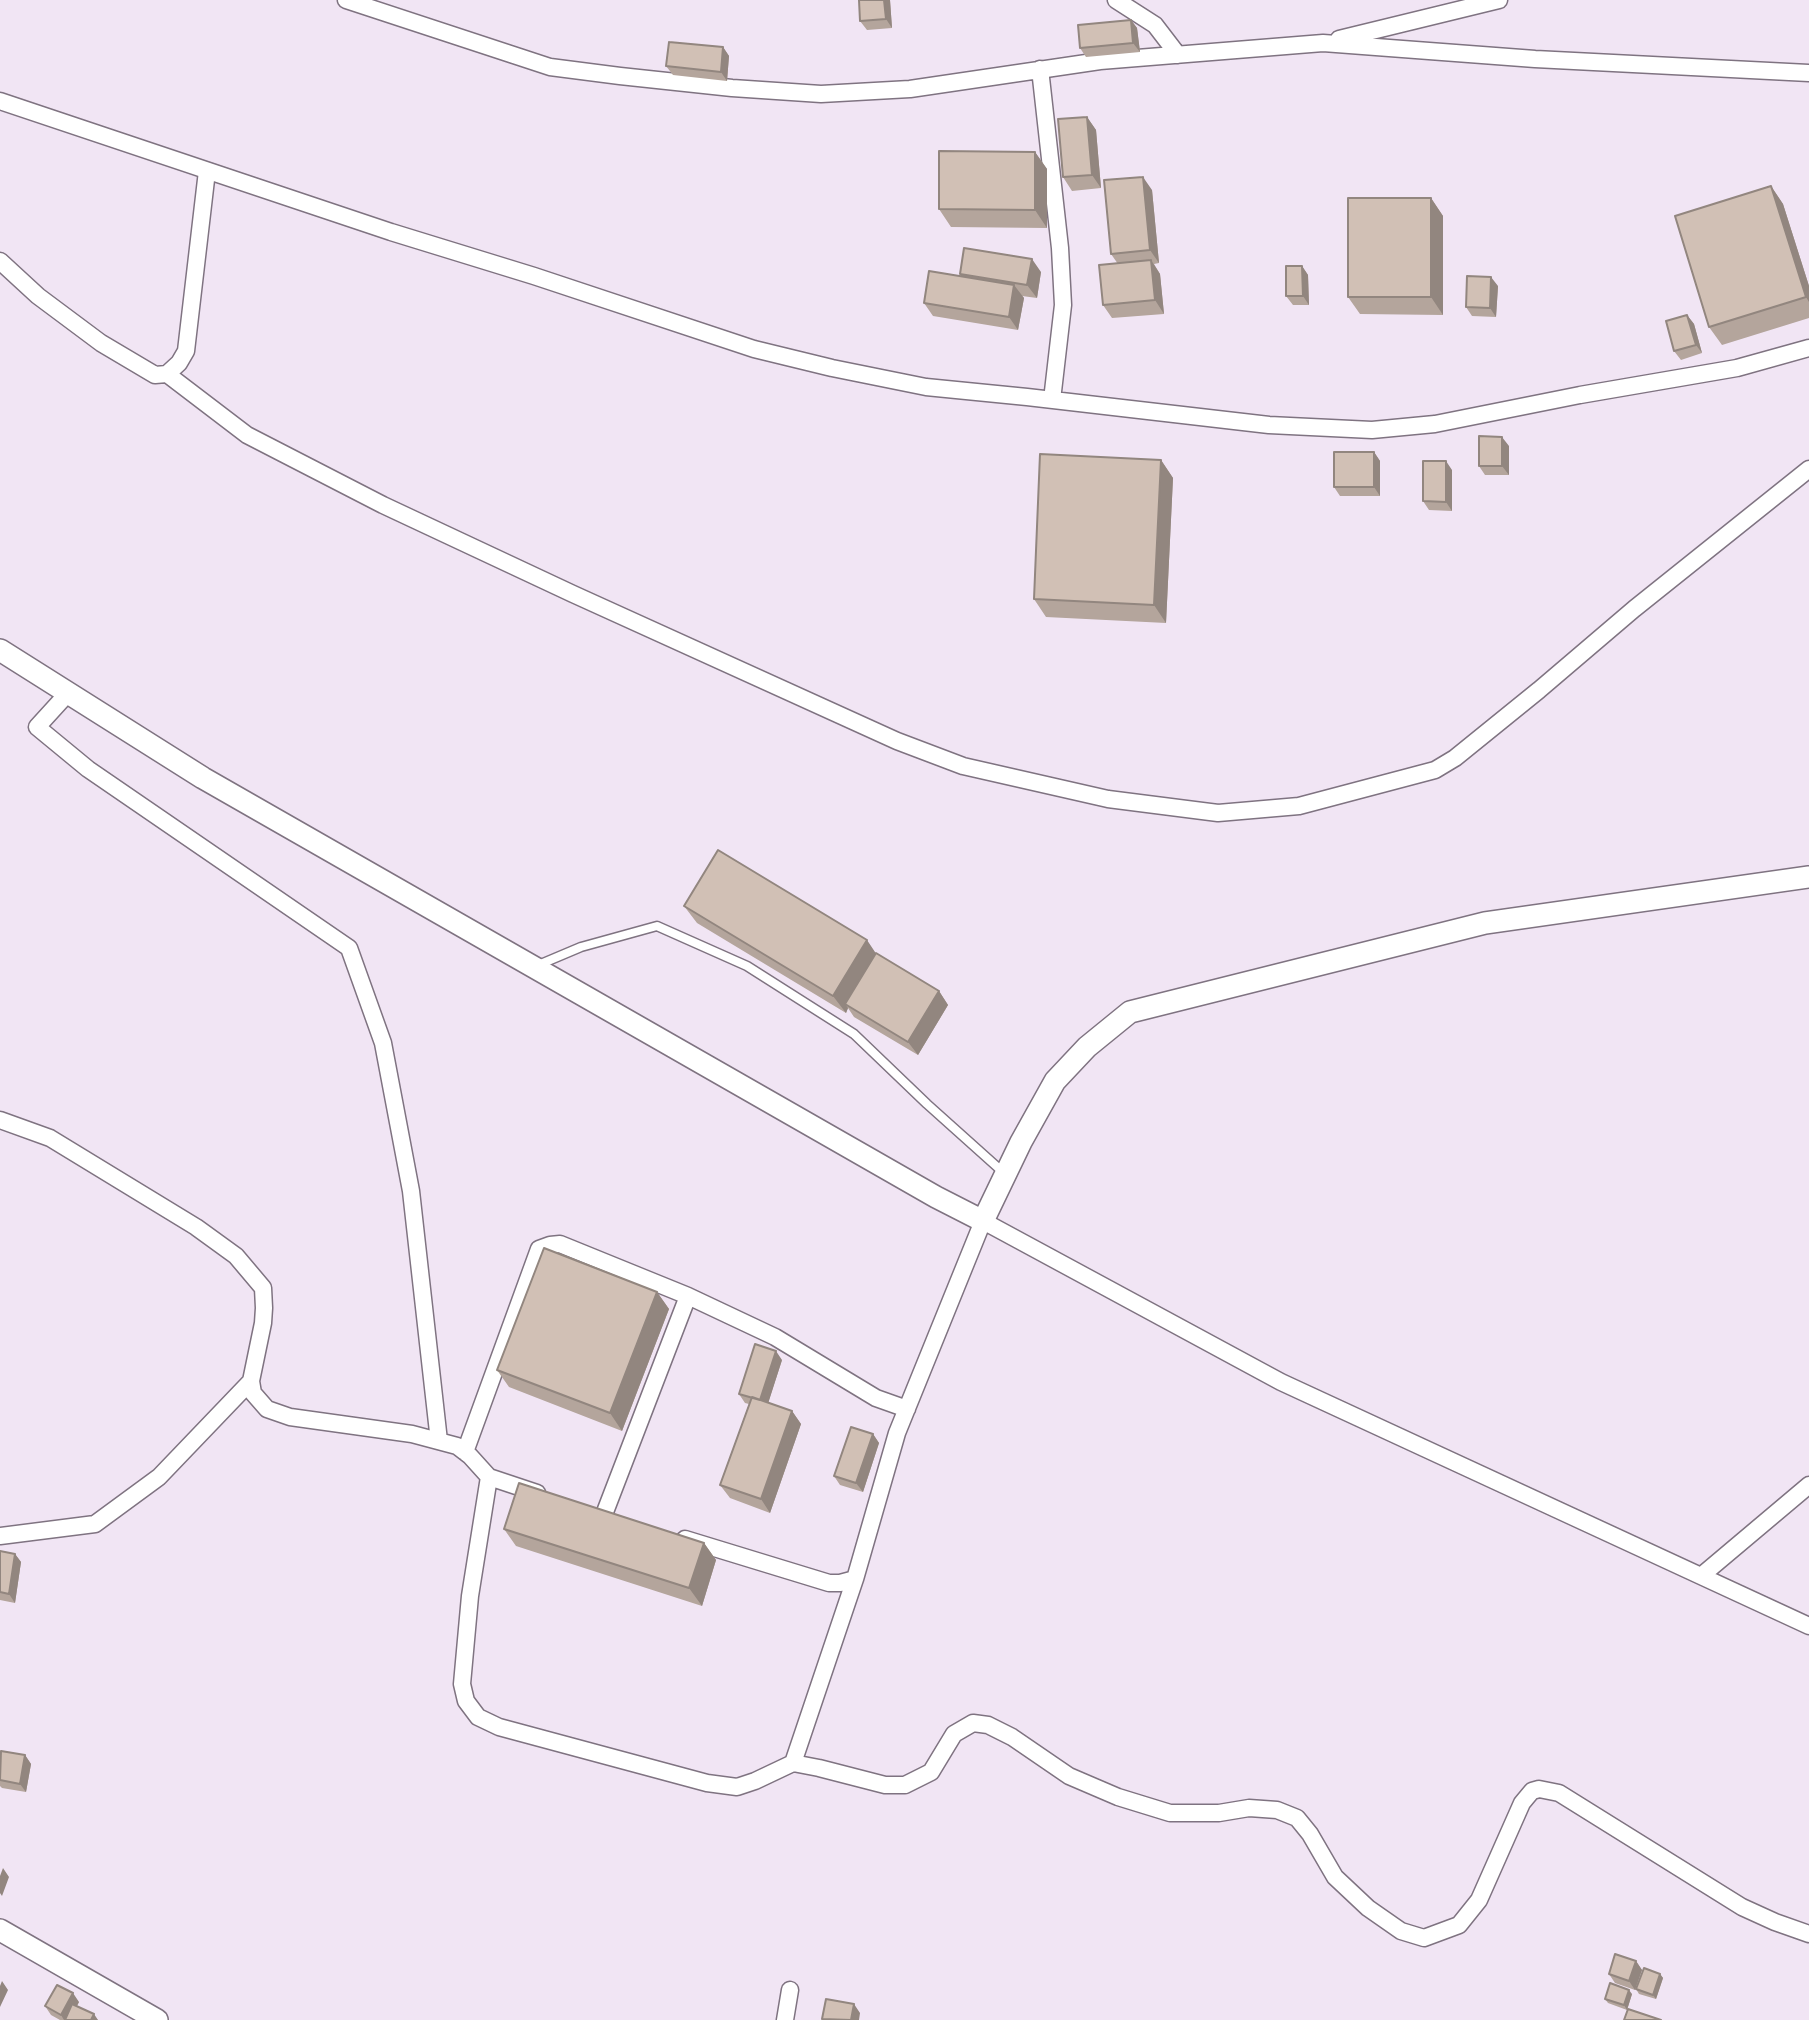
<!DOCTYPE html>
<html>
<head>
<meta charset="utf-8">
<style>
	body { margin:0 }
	canvas { display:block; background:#f1e5f4 }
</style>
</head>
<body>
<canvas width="1809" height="2020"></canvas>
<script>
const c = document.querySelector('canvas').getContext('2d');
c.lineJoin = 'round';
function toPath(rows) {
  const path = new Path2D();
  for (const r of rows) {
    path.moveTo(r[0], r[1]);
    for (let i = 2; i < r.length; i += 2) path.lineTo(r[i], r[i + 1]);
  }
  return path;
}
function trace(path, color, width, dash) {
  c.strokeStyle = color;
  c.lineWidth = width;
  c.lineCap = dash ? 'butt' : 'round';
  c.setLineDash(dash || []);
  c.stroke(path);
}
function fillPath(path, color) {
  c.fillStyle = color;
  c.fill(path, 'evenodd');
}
const lane = toPath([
	[536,966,581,947,657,926,747,966,854,1034,927,1104,1004,1173]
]);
const street = toPath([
	[346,0,550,67,620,76,732,88,821,94,910,89,1100,61,1323,43,1535,59,1809,73],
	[1116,0,1155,25,1178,55],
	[1339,39,1499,0],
	[1040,69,1060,248,1063,305,1052,400],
	[0,101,391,232,534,276,754,349,832,368,926,387,1027,397,1269,425,1372,430,1435,424,1580,395,1737,368,1809,348],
	[0,261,38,296,101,343,155,375,167,374,179,363,186,351,207,171],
	[167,374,247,435,383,505,573,594,897,741,963,766,1108,799,1218,813,1299,806,1435,770,1455,758,1539,690,1634,609,1809,469],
	[68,693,37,727,88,769,349,948,383,1043,411,1191,439,1441],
	[0,1120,50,1138,196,1227,236,1256,263,1288,264,1308,263,1323,251,1381,253,1393,267,1409,290,1417,412,1434,457,1446,470,1456,489,1477,537,1493],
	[465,1452,539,1249,550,1245,560,1244,688,1296,775,1337,876,1398,907,1409],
	[489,1477,470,1596,462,1684,466,1701,478,1717,499,1727,707,1783,737,1787,755,1781,793,1763,819,1768,885,1785,905,1785,931,1772,954,1734,973,1723,988,1725,1012,1737,1069,1776,1118,1797,1170,1813,1219,1813,1249,1808,1277,1810,1297,1818,1310,1834,1335,1877,1368,1908,1401,1931,1424,1938,1459,1925,1479,1900,1522,1803,1532,1791,1539,1789,1559,1793,1742,1907,1775,1922,1809,1934],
	[605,1512,688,1296],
	[0,1536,95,1524,159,1477,251,1381],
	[685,1539,829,1583,840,1583,855,1579,897,1433,983,1221,1281,1382,1809,1626],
	[1701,1576,1809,1485],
	[793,1763,855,1579],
	[785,2020,790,1990]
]);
const secondary = toPath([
	[0,650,203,778,936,1197,983,1221,1021,1142,1055,1081,1087,1047,1130,1012,1485,923,1809,877],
	[0,1930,157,2020]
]);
trace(lane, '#7f7381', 11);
trace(street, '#7f7381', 19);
trace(secondary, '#7f7381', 24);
trace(lane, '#fff', 8);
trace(street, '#fff', 16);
trace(secondary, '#fff', 21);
fillPath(toPath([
	[859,0,890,0,892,28,867,30,860,21],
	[1131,20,1137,28,1140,52,1086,57,1080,48],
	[723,47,729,56,727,81,673,75,666,66],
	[1087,117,1096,130,1101,188,1072,191,1063,177],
	[1035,152,1047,169,1047,228,951,227,939,209],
	[1771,186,1783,204,1809,286,1809,318,1722,345,1709,327],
	[1152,190,1159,263,1154,264,1160,274,1164,314,1112,318,1103,305,1118,264,1111,254],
	[1431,198,1443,216,1443,315,1360,314,1348,297],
	[1302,266,1308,275,1309,305,1293,305,1286,296],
	[1041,272,1037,298,1022,296,1024,298,1018,330,933,316,924,303,962,277,960,274],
	[1498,286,1496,317,1472,316,1466,307],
	[1687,315,1694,324,1702,353,1681,360,1674,351],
	[1509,446,1509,475,1485,475,1479,466],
	[1374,452,1380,461,1380,496,1340,496,1334,487],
	[1161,460,1173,478,1166,623,1046,617,1034,599],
	[1452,470,1452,511,1429,510,1423,501],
	[684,906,877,954,939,991,948,1005,918,1055,854,1017,848,1008,846,1013,697,923],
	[657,1292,669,1309,622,1431,509,1387,497,1370],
	[782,1360,768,1403,792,1411,801,1424,770,1513,730,1498,720,1485,749,1404,745,1403,739,1394],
	[873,1434,879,1443,863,1492,840,1485,834,1476],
	[504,1529,704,1543,716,1560,702,1606,516,1546],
	[0,1551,15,1554,21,1562,15,1603,0,1600],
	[0,1752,1,1753,25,1755,31,1764,26,1792,2,1788,0,1786],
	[1636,1961,1642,1970,1635,1990,1615,1983,1609,1974],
	[1660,1974,1663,1978,1656,1999,1639,1994,1636,1989],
	[1632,1994,1627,2010,1608,2003,1605,1999],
	[79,2002,77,2006,98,2020,60,2020,51,2015,45,2006]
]), '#b4a59c');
fillPath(toPath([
	[884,0,890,0,892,28,886,19],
	[1131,20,1137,28,1140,52,1133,43],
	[723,47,729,56,727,81,721,72],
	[1087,117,1096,130,1101,188,1092,175],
	[1035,152,1047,169,1047,228,1035,210],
	[1143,177,1152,190,1159,263,1150,250],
	[1771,186,1783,204,1809,286,1809,302,1806,297],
	[1431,198,1443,216,1443,315,1431,297],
	[1032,259,1041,272,1037,298,1027,285],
	[1151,260,1160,274,1164,314,1155,300],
	[1302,266,1308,275,1309,305,1303,296],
	[1491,277,1498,286,1496,317,1490,308],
	[1014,285,1024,298,1018,330,1009,317],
	[1687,315,1694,324,1702,353,1696,345],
	[1502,437,1509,446,1509,475,1502,466],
	[1374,452,1380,461,1380,496,1374,487],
	[1161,460,1173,478,1166,623,1154,605],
	[1446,461,1452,470,1452,511,1446,502],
	[867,940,879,958,845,1004,848,1008,846,1013,833,996],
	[939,991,948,1005,918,1055,908,1042],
	[657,1292,669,1309,622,1431,610,1413],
	[776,1351,782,1360,766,1410,760,1401],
	[792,1411,801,1424,770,1513,761,1499],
	[873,1434,879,1443,863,1492,856,1483],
	[704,1543,716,1560,702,1606,689,1588],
	[15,1554,21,1562,15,1603,9,1594],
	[25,1755,31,1764,26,1792,20,1784],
	[3,1868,9,1877,2,1896,0,1893,0,1876],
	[1636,1961,1642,1970,1635,1990,1629,1981],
	[1660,1974,1663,1978,1656,1999,1653,1995],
	[2,1981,8,1990,0,2007,0,1986],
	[1629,1990,1632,1994,1627,2010,1624,2005],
	[73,1993,79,2002,69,2020,64,2020,61,2015],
	[854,2004,860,2013,859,2020,851,2020],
	[94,2014,98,2020,91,2020]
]), '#92867f');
const building = toPath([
	[859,0,884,0,886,19,860,21,859,0],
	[1131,20,1133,43,1080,48,1078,25,1131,20],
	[669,42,723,47,721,72,666,66,669,42],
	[1087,117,1092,175,1063,177,1058,119,1087,117],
	[939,151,1035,152,1035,210,939,209,939,151],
	[1143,177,1150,250,1111,254,1104,180,1143,177],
	[1771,186,1806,297,1709,327,1675,216,1771,186],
	[1348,198,1431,198,1431,297,1348,297,1348,198],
	[964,248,1032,259,1027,285,960,274,964,248],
	[1151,260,1155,300,1103,305,1099,265,1151,260],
	[1286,266,1302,266,1303,296,1286,296,1286,266],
	[929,271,1014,285,1009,317,924,303,929,271],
	[1467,276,1491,277,1490,308,1466,307,1467,276],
	[1687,315,1696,345,1674,351,1666,321,1687,315],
	[1479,436,1502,437,1502,466,1479,466,1479,436],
	[1334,452,1374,452,1374,487,1334,487,1334,452],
	[1040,454,1161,460,1154,605,1034,599,1040,454],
	[1423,461,1446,461,1446,502,1423,501,1423,461],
	[718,850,867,940,833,996,684,906,718,850],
	[876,953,939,991,908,1042,845,1004,876,953],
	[544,1248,657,1292,610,1413,497,1370,544,1248],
	[755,1344,776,1351,760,1400,739,1394,755,1344],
	[752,1397,792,1411,761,1499,720,1485,752,1397],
	[851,1427,873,1434,856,1483,834,1476,851,1427],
	[519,1483,704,1543,689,1588,504,1529,519,1483],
	[0,1551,15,1554,9,1594,0,1592,0,1551],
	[1,1751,25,1755,20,1784,0,1780,1,1751],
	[1615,1954,1636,1961,1629,1981,1609,1974,1615,1954],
	[1644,1968,1660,1974,1653,1995,1636,1989,1644,1968],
	[1610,1983,1629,1990,1624,2005,1605,1999,1610,1983],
	[57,1985,73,1993,61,2015,45,2006,57,1985],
	[826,1999,854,2004,851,2020,822,2019,826,1999],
	[72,2004,94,2014,91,2020,65,2020,72,2004],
	[1628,2009,1661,2020,1624,2020,1628,2009]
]);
fillPath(building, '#d1c0b5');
trace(building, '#92867f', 2);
</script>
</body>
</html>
